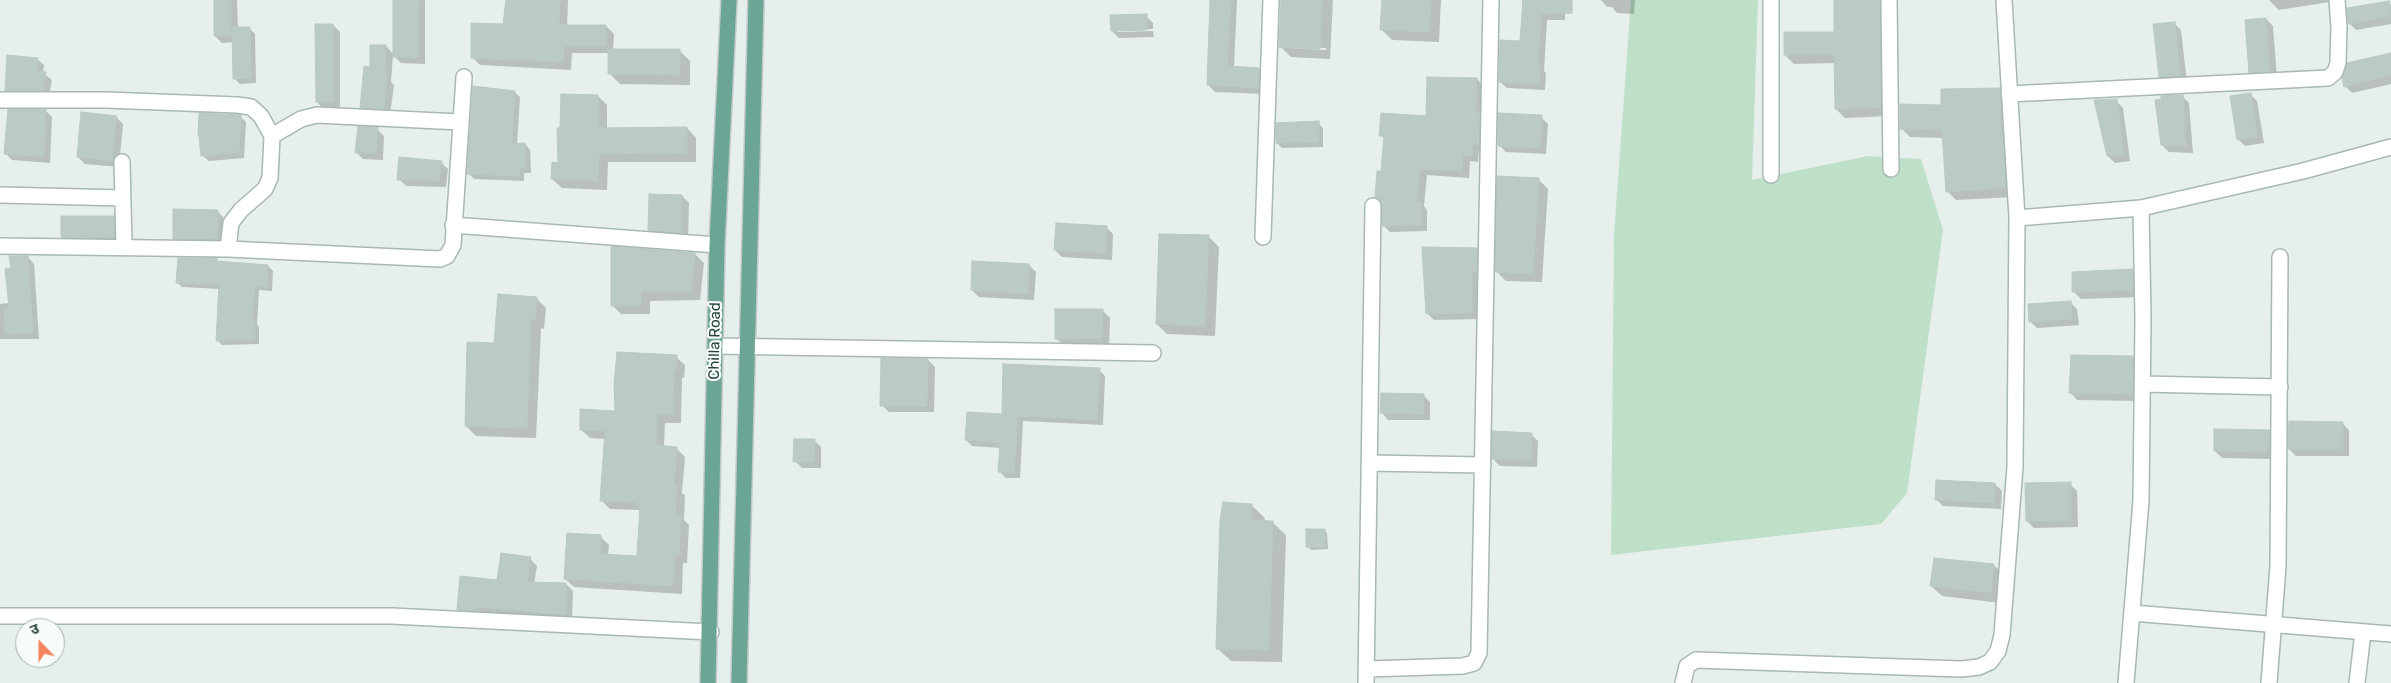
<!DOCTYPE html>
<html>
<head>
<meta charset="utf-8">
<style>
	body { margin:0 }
	#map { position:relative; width:2391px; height:683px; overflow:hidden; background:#e6efeb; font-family:Rubik,"Noto Sans Devanagari",sans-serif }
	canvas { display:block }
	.north { position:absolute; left:15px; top:618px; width:50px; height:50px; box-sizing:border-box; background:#f7fbf9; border:1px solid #a3b1ad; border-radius:50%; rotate:338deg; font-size:14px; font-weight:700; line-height:20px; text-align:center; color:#24423a }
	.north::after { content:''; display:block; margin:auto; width:18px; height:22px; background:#f4845f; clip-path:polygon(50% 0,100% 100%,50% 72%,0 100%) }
</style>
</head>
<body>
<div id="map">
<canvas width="2391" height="683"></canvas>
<div class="north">उ</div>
</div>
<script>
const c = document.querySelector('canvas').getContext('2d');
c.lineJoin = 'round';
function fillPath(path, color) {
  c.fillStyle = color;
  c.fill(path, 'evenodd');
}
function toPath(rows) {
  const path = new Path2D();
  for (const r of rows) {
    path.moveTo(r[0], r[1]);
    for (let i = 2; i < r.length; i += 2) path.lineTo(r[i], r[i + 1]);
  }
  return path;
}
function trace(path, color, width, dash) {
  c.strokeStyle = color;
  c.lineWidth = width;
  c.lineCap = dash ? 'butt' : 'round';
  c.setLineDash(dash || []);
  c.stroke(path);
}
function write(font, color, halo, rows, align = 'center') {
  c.font = font + ' Rubik,sans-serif';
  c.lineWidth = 4.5;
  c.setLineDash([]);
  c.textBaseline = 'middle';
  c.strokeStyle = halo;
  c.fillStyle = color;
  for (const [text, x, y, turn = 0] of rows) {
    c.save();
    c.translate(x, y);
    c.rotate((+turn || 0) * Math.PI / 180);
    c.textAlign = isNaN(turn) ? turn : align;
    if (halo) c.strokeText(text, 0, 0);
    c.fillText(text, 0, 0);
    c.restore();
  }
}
fillPath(toPath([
	[1631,0,1758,0,1752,180,1868,156,1921,159,1943,230,1907,493,1881,524,1611,555,1614,235]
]), '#bfe0c8');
fillPath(toPath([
	[215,0,237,0,238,28,249,28,255,34,256,83,240,84,234,78,234,42,222,43,215,36],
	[394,0,425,0,425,64,401,63,393,55,391,82,394,85,390,115,368,114,361,107,371,68,386,46,394,55],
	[508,0,568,0,567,26,606,26,614,34,613,50,680,51,690,61,690,85,620,84,609,73,610,53,572,53,571,70,480,65,472,57,504,25],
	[1212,0,1237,0,1234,67,1259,69,1266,76,1265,94,1215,92,1208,85],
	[1282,0,1333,0,1330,59,1291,57,1280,46],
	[1289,46,1326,48,1326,50,1289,48],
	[1383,0,1441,0,1439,42,1392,40,1381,29],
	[1524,0,1565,0,1565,20,1547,20,1544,71,1546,73,1545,90,1507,88,1500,82,1522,43],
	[1601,0,1635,0,1634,14,1617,13,1612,7,1607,7],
	[1835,0,1891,0,1889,116,1845,118,1836,109,1835,63,1794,64,1785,55,1835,33],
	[2269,0,2335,0,2336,1,2279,10],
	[2388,2,2391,5,2391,24,2356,30,2349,23],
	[1146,16,1153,23,1153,29,1117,30,1117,32,1153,31,1154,37,1119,38,1112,31],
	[2266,19,2273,26,2277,78,2258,79,2251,72],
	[2174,23,2181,30,2187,82,2167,84,2160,77],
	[333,25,340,32,340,109,324,109,317,102],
	[2391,54,2391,84,2352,93,2345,86],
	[37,59,44,65,43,73,52,80,49,97,13,97,7,90],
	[1477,79,1483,86,1485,151,1479,150,1478,162,1470,161,1469,178,1427,175,1424,206,1427,210,1427,231,1390,232,1383,225,1385,139,1381,135,1427,117],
	[1999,90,2008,99,2014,197,1956,200,1947,191,1944,138,1910,137,1901,128,1942,106],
	[514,92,520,97,517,145,525,144,530,150,531,173,524,173,524,181,474,179,468,173],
	[2250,94,2257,101,2264,143,2245,146,2238,139],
	[598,96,607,105,607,129,687,128,696,138,696,162,608,162,607,190,562,188,552,179,559,164,561,129],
	[2182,96,2189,103,2193,153,2169,152,2162,145],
	[2116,101,2123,108,2130,161,2115,163,2108,156],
	[9,111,46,111,52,117,50,163,12,160,6,154],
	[240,116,246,122,244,158,209,161,202,155,201,137],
	[116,117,123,124,119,167,85,164,78,157],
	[1541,117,1548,124,1546,154,1506,152,1499,145],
	[1318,123,1323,128,1323,147,1282,148,1277,143],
	[377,129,384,136,383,160,363,159,356,152],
	[441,162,448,169,446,187,406,186,399,179],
	[1538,179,1548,189,1542,282,1506,281,1497,272],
	[682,196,689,203,688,239,656,237,649,230],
	[217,211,224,218,223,246,181,245,174,238],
	[113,217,120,224,121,245,69,244,62,237],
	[1106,227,1113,234,1112,260,1062,257,1055,250],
	[1209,237,1219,247,1215,336,1167,334,1157,324],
	[1477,249,1484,256,1483,278,1478,278,1479,319,1434,320,1427,313],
	[695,254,704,263,700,300,650,301,650,314,621,314,612,305],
	[28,257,34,264,39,339,0,339,0,304,9,303,12,269],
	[216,259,219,263,268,266,273,271,272,291,259,290,257,324,259,327,259,344,222,345,217,340,220,289,182,287,177,282],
	[1029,265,1036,272,1034,300,979,297,972,290],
	[2132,271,2139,278,2140,297,2081,299,2074,292],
	[536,298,546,308,544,329,541,328,536,438,476,436,466,426,495,344],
	[2070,302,2077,309,2079,325,2037,328,2030,321],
	[1103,311,1110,318,1109,346,1063,345,1056,338],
	[676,357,685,365,684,378,682,378,681,423,665,423,664,447,676,448,685,457,682,493,685,495,684,520,689,525,687,563,683,563,682,594,574,587,565,579,600,536,609,545,608,556,638,557,641,510,610,509,601,500,606,439,590,438,581,430,617,412],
	[2133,357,2140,364,2139,401,2077,400,2071,393],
	[928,360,935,367,934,412,889,412,882,405],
	[1099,370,1105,376,1103,425,1023,421,1020,478,1006,478,1000,472,1001,448,972,446,966,440,1003,415],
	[1423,395,1430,402,1430,420,1388,420,1382,413],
	[2342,423,2349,430,2349,456,2296,456,2289,449],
	[2269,432,2276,439,2273,459,2222,458,2215,451],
	[1531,434,1538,441,1537,467,1500,466,1493,459],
	[814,440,821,447,821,468,802,468,795,461],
	[1995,484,2002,491,2001,509,1943,506,1937,500],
	[2070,484,2077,491,2078,527,2034,528,2027,521],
	[1251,505,1265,518,1264,522,1272,522,1286,535,1282,662,1231,661,1217,648],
	[1324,530,1327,533,1328,549,1311,550,1308,546],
	[530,559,537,566,534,584,566,584,573,591,572,622,465,616,458,609],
	[1994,565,2004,576,2001,603,1942,596,1931,586]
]), '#0003');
const building = toPath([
	[214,0,231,0,231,36,214,36,214,0],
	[393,0,419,0,418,57,393,57,393,0],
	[506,0,560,0,559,25,606,25,606,46,564,46,563,62,471,58,471,23,503,24,506,0],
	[1210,0,1231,0,1227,66,1259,68,1259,88,1207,85,1210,0],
	[1281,0,1322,0,1320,49,1279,47,1281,0],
	[1382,0,1431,0,1429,32,1380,30,1382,0],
	[1523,0,1572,0,1572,13,1541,14,1538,66,1540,66,1539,84,1499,82,1500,40,1520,41,1523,0],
	[1834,0,1880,0,1881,108,1835,109,1834,55,1784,55,1784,32,1834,32,1834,0],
	[2389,1,2391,16,2348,24,2347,8,2389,1],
	[1147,14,1147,30,1111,31,1110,15,1147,14],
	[2266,18,2270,72,2249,73,2245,20,2266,18],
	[2175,22,2181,76,2159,77,2153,24,2175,22],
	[315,24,333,24,334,102,316,102,315,24],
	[232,27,250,27,251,78,233,79,232,27],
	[370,45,386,45,385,76,387,76,384,109,360,108,364,66,370,67,370,45],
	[608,49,680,49,680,75,608,74,608,49],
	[2391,53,2391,75,2344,87,2342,78,2347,63,2391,53],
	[7,55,38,58,37,71,46,72,43,91,5,91,7,55],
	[1427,77,1477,78,1476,112,1480,112,1479,144,1472,144,1472,156,1463,155,1462,171,1420,169,1417,202,1421,202,1421,225,1382,226,1381,202,1375,197,1377,171,1381,171,1384,136,1379,136,1381,113,1426,116,1427,77],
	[473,86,515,91,512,144,525,143,526,168,520,168,519,176,467,174,473,86],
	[2000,88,2001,136,2003,136,2006,188,1946,192,1942,130,1900,129,1900,104,1941,105,1941,89,2000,88],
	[2251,93,2257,137,2237,140,2230,96,2251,93],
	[561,94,598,95,598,128,687,127,687,153,599,154,598,181,551,179,552,162,558,163,557,128,560,128,561,94],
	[2183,95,2186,146,2161,145,2155,100,2161,99,2161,96,2183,95],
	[2117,99,2124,155,2107,156,2094,100,2117,99],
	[8,109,46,109,44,157,4,154,8,109],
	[81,112,117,116,112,161,77,157,81,112],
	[199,113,241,115,239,152,201,156,199,136,198,136,199,113],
	[1498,113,1542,115,1540,148,1498,146,1498,113],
	[1319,121,1319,142,1276,143,1276,123,1319,121],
	[358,126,378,127,376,153,355,153,358,126],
	[399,157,442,161,439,181,397,180,399,157],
	[1497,176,1539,178,1533,274,1495,272,1497,176],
	[649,194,682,195,681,233,648,230,649,194],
	[173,209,218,210,217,239,173,239,173,209],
	[61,216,114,216,114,238,61,237,61,216],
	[1056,223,1107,226,1105,253,1054,250,1056,223],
	[1159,234,1209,235,1205,326,1156,324,1159,234],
	[611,246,695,253,691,292,641,292,641,306,611,306,611,246],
	[1422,247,1477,248,1477,272,1472,272,1472,313,1426,314,1422,247],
	[9,256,28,256,33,333,5,334,4,307,9,307,5,269,11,268,9,256],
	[178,258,217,258,217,261,268,265,267,287,255,286,252,321,255,321,255,340,216,341,219,285,176,283,178,258],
	[972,261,1029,264,1028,294,971,290,972,261],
	[2133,269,2133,290,2072,292,2072,272,2133,269],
	[498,294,537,297,535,319,531,319,527,428,465,426,467,342,494,343,498,294],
	[2071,301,2072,319,2029,322,2028,304,2071,301],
	[1055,309,1103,309,1102,339,1055,339,1055,309],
	[617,352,677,355,676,370,674,370,673,415,657,415,656,445,677,447,674,486,677,486,675,515,681,516,679,555,675,555,673,586,564,579,567,533,601,535,600,554,637,556,640,506,638,506,638,502,600,501,605,431,580,430,580,409,615,411,614,385,617,352],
	[2071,355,2133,356,2133,394,2069,393,2071,355],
	[881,358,928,359,927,406,880,406,881,358],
	[1003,364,1100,368,1097,420,1018,416,1014,473,998,472,1000,443,965,440,967,412,1002,414,1003,364],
	[1381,393,1424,394,1423,414,1380,413,1381,393],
	[2289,421,2343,422,2343,449,2288,449,2289,421],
	[2214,429,2270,430,2269,449,2266,449,2266,453,2214,451,2214,429],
	[1492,431,1532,433,1531,461,1492,459,1492,431],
	[794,439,815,439,814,462,793,462,794,439],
	[1936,480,1995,483,1994,503,1935,500,1936,480],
	[2071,482,2071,521,2026,521,2025,483,2071,482],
	[1223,502,1252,504,1251,520,1273,521,1269,650,1216,649,1220,520,1223,502],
	[1306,529,1325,529,1325,547,1306,547,1306,529],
	[501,553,531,557,527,582,566,583,566,615,477,607,477,611,457,610,460,576,497,580,501,553],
	[1934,558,1994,564,1991,593,1930,586,1934,558]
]);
fillPath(building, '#bbcac4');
trace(building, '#b8c9c2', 1);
const minor = toPath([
	[1771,0,1771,175],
	[1889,0,1891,169],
	[2009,94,2328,78,2335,72,2338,63,2339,27,2337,0],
	[0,100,106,100,237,105,251,107,261,116,272,136,270,178,265,189,241,210,231,223,228,249],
	[272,136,301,119,317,115,460,122],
	[122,162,124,246],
	[0,195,123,198],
	[2017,218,2141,208,2303,171,2391,147],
	[453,225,717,245],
	[1263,237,1271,0],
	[0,246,228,249,440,259,447,256,453,245,464,77],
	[715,346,1153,353],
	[2142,384,2280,387],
	[1370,463,1483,465],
	[2132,613,2391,634],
	[0,616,392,616,711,632],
	[1367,669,1463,666,1474,663,1479,653,1491,0],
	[1366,683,1373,206],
	[1683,683,1687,666,1696,660,1961,669,1979,667,1990,662,1998,651,2002,635,2015,467,2017,218,2004,0],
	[2126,683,2141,501,2143,319,2141,208],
	[2269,683,2278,566,2280,257],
	[2357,683,2363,632]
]);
const major = toPath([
	[708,683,717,245,729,0],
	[739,683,756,0]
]);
trace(minor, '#a8b8b2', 18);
trace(major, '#c2cac8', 18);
trace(minor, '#fff', 15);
trace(major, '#6aa596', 15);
write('15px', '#24423a', '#f7fbf9', [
	["Chilla Road",715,341,-89]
]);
</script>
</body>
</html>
